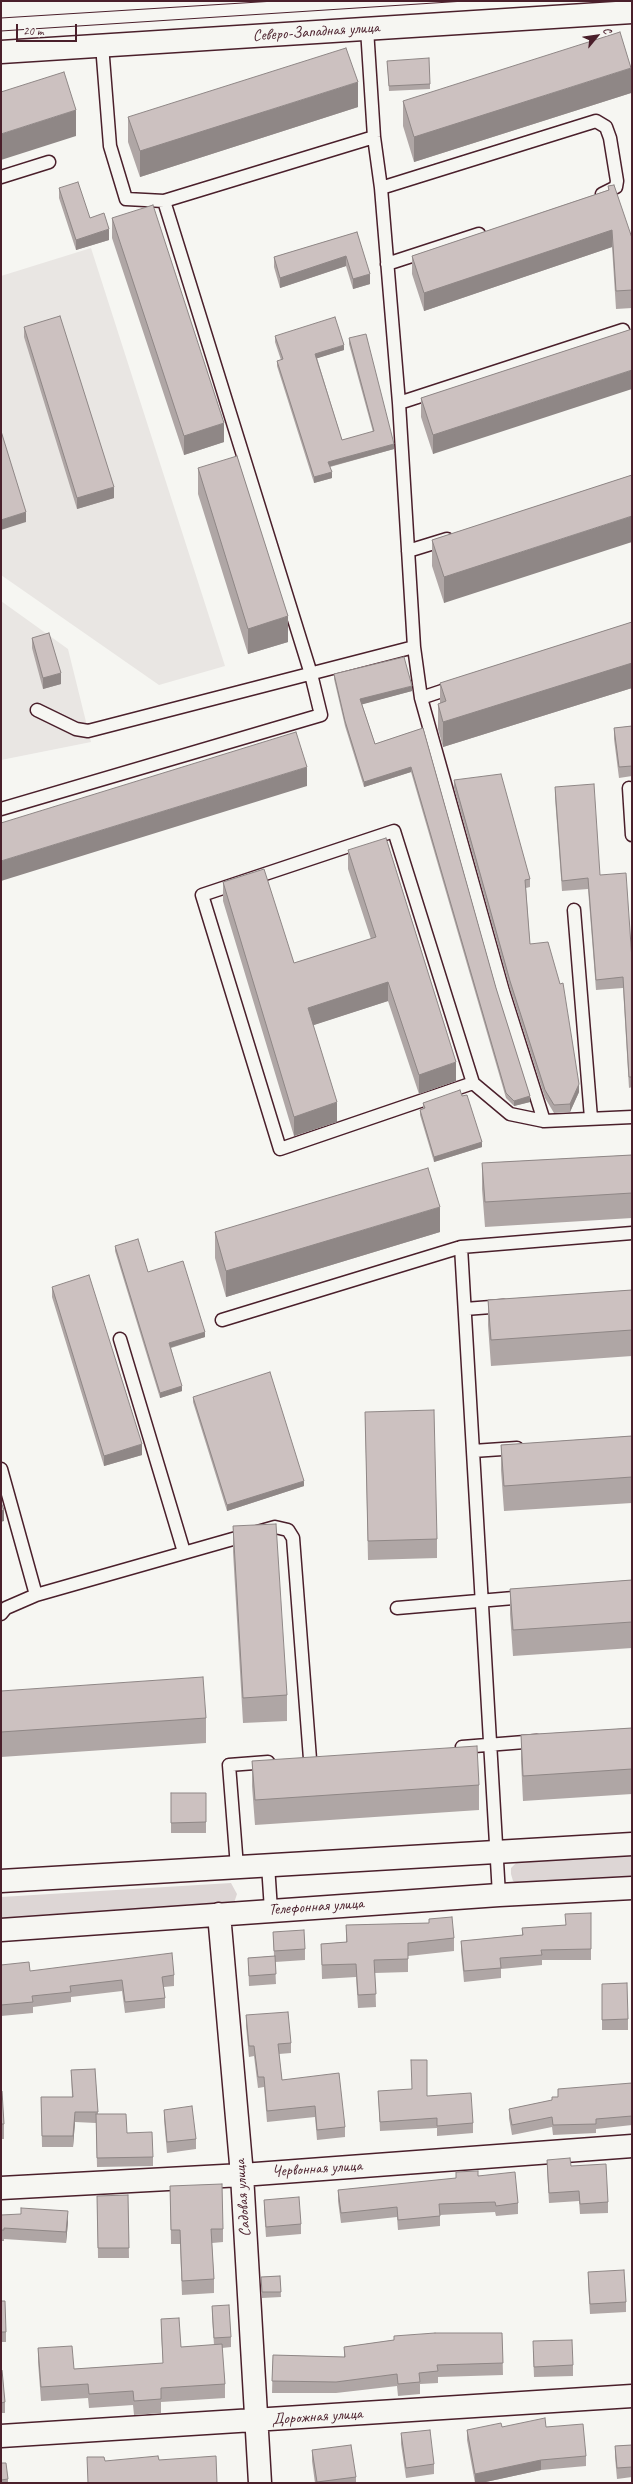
<!DOCTYPE html>
<html>
<head>
<meta charset="utf-8">
<style>
	body { margin:0 }
	#map { position:relative; width:633px; height:2484px; overflow:hidden; background:#f6f6f2; font-family:Caveat,sans-serif }
	canvas { display:block }
	.frame { position:absolute; inset:0; border:2px solid #4a1f2b; pointer-events:none }
	.north { position:absolute; left:577px; top:16px; width:40px; height:40px; -webkit-text-stroke:3px #f6f6f2; paint-order:stroke; rotate:61deg; font-size:11px; font-weight:700; line-height:16px; text-align:center; color:#4a1f2b }
	.north::after { content:''; display:block; margin:auto; width:14px; height:18px; background:#4a1f2b; clip-path:polygon(50% 0,100% 100%,50% 72%,0 100%) }
	.scale { position:absolute; left:16px; top:24px; width:61px; height:18px; box-sizing:border-box; border:2px solid #4a1f2b; border-top:0; padding-left:5px; font-size:12px; line-height:14px; white-space:nowrap; color:#4a1f2b; -webkit-text-stroke:3px #f6f6f2; paint-order:stroke }
</style>
</head>
<body>
<div id="map">
<canvas width="633" height="2484"></canvas>
<div class="frame"></div>
<div class="north">С</div>
<div class="scale">20 m</div>
</div>
<script>
const c = document.querySelector('canvas').getContext('2d');
c.lineJoin = 'round';
function fillPath(path, color) {
  c.fillStyle = color;
  c.fill(path, 'evenodd');
}
function toPath(rows) {
  const path = new Path2D();
  for (const r of rows) {
    path.moveTo(r[0], r[1]);
    for (let i = 2; i < r.length; i += 2) path.lineTo(r[i], r[i + 1]);
  }
  return path;
}
function trace(path, color, width, dash) {
  c.strokeStyle = color;
  c.lineWidth = width;
  c.lineCap = dash ? 'butt' : 'round';
  c.setLineDash(dash || []);
  c.stroke(path);
}
function write(font, color, halo, rows, align = 'center') {
  c.font = font + ' Caveat,sans-serif';
  c.lineWidth = 3;
  c.setLineDash([]);
  c.textBaseline = 'middle';
  c.strokeStyle = halo;
  c.fillStyle = color;
  for (const [text, x, y, turn = 0] of rows) {
    c.save();
    c.translate(x, y);
    c.rotate((+turn || 0) * Math.PI / 180);
    c.textAlign = isNaN(turn) ? turn : align;
    if (halo) c.strokeText(text, 0, 0);
    c.fillText(text, 0, 0);
    c.restore();
  }
}
fillPath(toPath([
	[91,248,225,666,159,685,1,575,1,276],
	[1,601,68,649,91,742,1,760]
]), '#e9e6e3');
fillPath(toPath([
	[632,1853,632,1876,519,1885,513,1881,511,1874,511,1868,516,1863],
	[231,1883,237,1894,234,1903,1,1919,1,1897]
]), '#ddd6d5');
const service = toPath([
	[367,29,374,137,381,188,399,403,414,647,421,698,503,991,544,1121],
	[1,177,49,162],
	[381,188,596,121,606,127,610,138,617,181,616,187,602,194],
	[164,201,374,137],
	[387,264,479,234],
	[399,403,623,330],
	[408,551,447,539],
	[421,698,454,687],
	[37,710,76,729,88,731,414,647],
	[629,788,632,835],
	[1,809,321,715,311,674,164,201,126,199,110,146,102,45],
	[574,910,591,1118],
	[473,1083,280,1149,202,895,394,831,473,1083,510,1114,544,1121,632,1117],
	[461,1247,499,1895],
	[465,1309,504,1306],
	[222,1320,461,1247,632,1233],
	[120,1339,184,1552],
	[473,1451,517,1448],
	[1,1469,36,1595],
	[397,1608,525,1597],
	[1,1614,6,1608,36,1595,275,1527,288,1530,293,1538,310,1759],
	[462,1747,537,1741],
	[268,1865,271,1910],
	[237,1867,229,1765,268,1762]
]);
const minor = toPath([
	[1,1881,632,1844],
	[219,1914,242,2175,260,2483],
	[1,1930,499,1895,632,1888],
	[1,2188,242,2175,632,2146],
	[1,2436,632,2396]
]);
const secondary = toPath([
	[1,52,632,12]
]);
trace(service, '#4a1f2b', 15);
trace(minor, '#4a1f2b', 25);
trace(secondary, '#4a1f2b', 25);
trace(service, '#f6f6f2', 12);
trace(minor, '#f6f6f2', 22);
trace(secondary, '#f6f6f2', 22);
trace(toPath([
	[1,18,275,1],
	[1,31,465,1]
]), '#4a1f2b', 1);
fillPath(toPath([
	[387,61,430,84,430,89,389,91],
	[631,93,414,162,403,126,403,101],
	[358,107,140,177,128,142,128,117],
	[608,186,632,238,632,308,616,309,612,247,424,311,412,274,412,256,608,190],
	[59,188,90,218,109,240,76,250,59,198],
	[112,218,224,442,184,455,112,238],
	[357,232,370,284,353,289,346,266,280,288,274,267,274,257],
	[24,327,114,498,77,509,24,337],
	[632,329,433,454,421,417,421,398],
	[275,336,344,350,317,358,342,440,373,432,349,344,349,338,394,449,330,467,332,478,314,483,277,366,277,361,281,360,275,342],
	[198,468,288,642,248,654,198,494],
	[632,475,444,603,432,566,432,540],
	[632,622,632,688,443,747,438,729,438,704,440,703,440,683],
	[32,638,61,684,43,689,32,648],
	[334,674,412,691,362,704,375,744,423,728,496,988,530,1102,514,1106,506,1098,411,772,364,787,345,726,334,679],
	[632,726,632,776,619,778,614,739,614,728],
	[454,780,530,879,530,887,526,888,530,944,579,1092,570,1112,554,1113,545,1098,510,989,454,788],
	[555,787,600,875,632,960,632,1087,629,1088,623,988,596,990,588,889,562,891,555,798],
	[348,850,456,1081,419,1094,388,1001,313,1025,337,1122,294,1136,223,901,223,882,294,963,371,939,348,869],
	[462,1096,482,1147,434,1162,420,1115,420,1110,423,1108,423,1103],
	[632,1155,632,1218,485,1227,482,1189,482,1163],
	[215,1232,440,1232,226,1297,215,1258],
	[115,1246,148,1272,205,1337,171,1348,182,1391,160,1398,115,1251],
	[52,1287,142,1455,104,1466,52,1297],
	[632,1290,632,1356,491,1366,488,1325,488,1300],
	[193,1397,304,1486,227,1511,193,1402],
	[365,1412,437,1539,437,1558,368,1560],
	[632,1436,632,1503,504,1511,501,1470,501,1445],
	[233,1526,287,1695,287,1721,243,1723,233,1552],
	[632,1580,632,1648,513,1656,510,1614,510,1589],
	[1,1691,206,1718,206,1743,1,1757],
	[632,1728,632,1794,523,1801,521,1761,521,1735],
	[252,1761,479,1785,479,1810,255,1825,252,1786],
	[171,1793,206,1793,206,1833,171,1833],
	[591,1913,591,1960,542,1960,542,1965,501,1969,501,1978,464,1982,461,1951,461,1941,522,1935,522,1928,565,1925],
	[429,1919,454,1938,454,1951,408,1956,408,1972,375,1973,376,2007,358,2008,356,1977,322,1979,321,1944,346,1942,346,1925,429,1923],
	[273,1932,305,1949,305,1960,275,1962,276,1984,249,1986,248,1958,274,1956],
	[1,1965,30,1971,174,1975,174,1986,164,1987,165,1998,165,2008,125,2013,122,1991,71,1997,71,2002,33,2007,33,2013,1,2016],
	[602,1984,628,2019,628,2030,602,2030],
	[246,2015,291,2043,291,2053,279,2054,282,2080,345,2127,345,2137,317,2140,315,2117,267,2122,264,2087,258,2088,254,2056,249,2057,246,2026],
	[95,2069,98,2114,127,2133,153,2157,153,2166,97,2167,96,2123,75,2122,73,2147,42,2147,41,2097,72,2097,71,2070],
	[632,2083,632,2125,596,2129,596,2133,553,2135,552,2127,512,2135,509,2118,509,2109,552,2100,558,2097],
	[1,2091,4,2124,4,2139,1,2139],
	[378,2091,427,2096,473,2123,473,2133,437,2136,437,2128,380,2131],
	[164,2110,196,2139,196,2149,167,2153,164,2120],
	[547,2160,571,2166,608,2202,608,2213,580,2214,579,2201,549,2203,547,2170],
	[478,2176,518,2203,518,2214,496,2216,495,2212,440,2215,440,2226,398,2230,397,2217,341,2223,338,2201,338,2190],
	[170,2186,223,2229,223,2242,212,2243,214,2279,214,2293,182,2295,180,2244,171,2244],
	[128,2195,129,2258,98,2258,97,2196],
	[264,2200,301,2224,301,2234,266,2237,264,2210],
	[1,2215,68,2222,66,2243,4,2239,4,2241,1,2241],
	[588,2272,626,2302,626,2312,590,2314,588,2283],
	[280,2276,281,2297,262,2298,261,2277],
	[1,2301,6,2332,6,2342,1,2342],
	[212,2306,231,2337,231,2347,222,2348,225,2384,225,2398,161,2402,161,2413,134,2415,133,2405,89,2408,88,2398,41,2401,38,2362,38,2348,74,2369,163,2363,161,2333,161,2319,181,2347,214,2345,212,2317],
	[502,2333,503,2375,438,2377,438,2383,420,2384,420,2394,398,2396,397,2386,336,2393,272,2393,273,2355,344,2357,344,2347,394,2340,394,2336],
	[533,2351,573,2365,573,2376,534,2377],
	[1,2370,5,2402,5,2413,1,2413],
	[502,2427,546,2427,586,2456,586,2466,541,2470,481,2483,475,2483,467,2440,467,2430],
	[401,2433,434,2464,434,2474,406,2478,401,2444],
	[632,2445,632,2477,617,2479,615,2457,615,2446],
	[312,2450,356,2477,356,2483,315,2483,312,2461],
	[1,2463,8,2479,8,2483,1,2483]
]), '#afa6a5');
fillPath(toPath([
	[631,68,631,93,414,162,414,137],
	[358,82,358,107,140,177,140,151],
	[76,110,76,136,1,160,1,134],
	[109,229,109,240,76,250,76,240],
	[612,230,612,247,424,311,424,293],
	[346,256,346,266,280,288,280,278],
	[370,274,370,284,353,289,353,279],
	[344,345,344,350,315,359,315,354],
	[632,370,632,389,433,454,433,435],
	[224,423,224,442,184,455,184,436],
	[394,444,394,449,328,467,328,462],
	[332,472,332,478,314,483,314,477],
	[114,487,114,498,77,509,77,498],
	[26,512,26,522,1,530,1,520],
	[632,516,632,542,444,603,444,577],
	[288,616,288,642,248,654,248,629],
	[632,663,632,688,443,747,443,722],
	[61,673,61,684,43,689,43,678],
	[412,686,412,691,360,705,360,699],
	[307,767,307,786,1,881,1,861],
	[411,767,411,772,364,787,364,782],
	[388,982,388,1001,308,1027,308,1008],
	[456,1062,456,1081,419,1094,419,1075],
	[579,1084,579,1092,570,1112,570,1104],
	[530,1096,530,1102,514,1106,514,1101],
	[337,1102,337,1122,294,1136,294,1117],
	[482,1142,482,1147,434,1162,434,1157],
	[440,1207,440,1232,226,1297,226,1271],
	[205,1332,205,1337,169,1348,169,1343],
	[182,1386,182,1391,160,1398,160,1393],
	[142,1444,142,1455,104,1466,104,1456],
	[304,1481,304,1486,227,1511,227,1505],
	[4,1510,4,1521,1,1522,1,1511],
	[75,2112,75,2122,73,2147,73,2136],
	[68,2211,68,2222,66,2243,66,2232],
	[541,2460,541,2470,481,2483,475,2483,475,2474]
]), '#8f8786');
const building = toPath([
	[620,32,631,68,414,137,403,101,620,32],
	[346,48,358,82,140,151,128,117,346,48],
	[429,58,430,84,389,86,387,61,429,58],
	[64,72,76,110,1,134,1,92,64,72],
	[78,182,90,218,104,213,109,229,76,240,59,188,78,182],
	[614,185,632,238,632,290,616,291,612,230,424,293,412,256,609,190,608,186,614,185],
	[153,205,224,423,184,436,112,218,153,205],
	[357,232,370,274,353,279,346,256,280,278,274,257,357,232],
	[60,316,114,487,77,498,24,327,60,316],
	[335,317,344,345,315,354,342,440,374,431,349,338,366,334,394,444,328,462,332,472,314,477,277,361,283,359,275,336,335,317],
	[632,329,632,370,433,435,421,398,632,329],
	[1,431,26,512,1,520,1,431],
	[237,456,288,616,248,629,198,468,237,456],
	[632,475,632,516,444,577,432,540,632,475],
	[632,622,632,663,443,722,438,704,446,701,440,683,632,622],
	[49,633,61,673,43,678,32,638,49,633],
	[404,657,412,686,360,699,375,744,423,728,496,988,530,1096,514,1101,506,1093,411,767,364,782,345,721,334,674,404,657],
	[632,726,632,766,619,767,614,728,632,726],
	[296,732,307,767,1,861,1,823,296,732],
	[501,774,530,879,525,880,530,944,548,942,560,984,563,983,579,1084,570,1104,554,1105,545,1090,510,981,454,780,501,774],
	[594,784,600,875,626,873,632,960,632,1077,629,1077,623,977,596,980,588,878,562,881,555,787,594,784],
	[386,838,456,1062,419,1075,388,982,308,1008,337,1102,294,1117,223,882,264,869,294,963,376,937,348,850,386,838],
	[460,1090,462,1096,467,1095,482,1142,434,1157,420,1110,425,1108,423,1103,460,1090],
	[632,1155,632,1193,485,1202,482,1163,632,1155],
	[428,1168,440,1207,226,1271,215,1232,428,1168],
	[138,1239,148,1272,183,1261,205,1332,169,1343,182,1386,160,1393,115,1246,138,1239],
	[89,1275,142,1444,104,1456,52,1287,89,1275],
	[632,1290,632,1330,491,1340,488,1300,632,1290],
	[270,1372,304,1481,227,1505,193,1397,270,1372],
	[434,1410,437,1539,368,1541,365,1412,434,1410],
	[632,1436,632,1477,504,1486,501,1445,632,1436],
	[1,1502,4,1510,1,1511,1,1502],
	[276,1524,287,1695,243,1698,233,1526,276,1524],
	[632,1580,632,1622,513,1630,510,1589,632,1580],
	[203,1677,206,1718,1,1732,1,1691,203,1677],
	[632,1728,632,1769,523,1776,521,1735,632,1728],
	[477,1746,479,1785,255,1800,252,1761,477,1746],
	[171,1793,206,1793,206,1822,171,1823,171,1793],
	[591,1913,591,1949,541,1950,542,1955,500,1958,501,1968,464,1971,461,1941,523,1935,522,1928,566,1925,565,1914,591,1913],
	[452,1917,454,1938,408,1943,408,1959,374,1960,376,1994,358,1995,356,1964,322,1965,321,1944,347,1942,346,1925,429,1923,429,1919,452,1917],
	[304,1930,305,1949,274,1951,273,1932,304,1930],
	[172,1953,174,1975,162,1977,165,1998,125,2002,122,1980,70,1986,71,1992,32,1996,33,2002,1,2005,1,1965,29,1962,30,1971,172,1953],
	[275,1956,276,1974,249,1976,248,1958,275,1956],
	[627,1983,628,2019,602,2020,602,1984,627,1983],
	[288,2012,291,2043,278,2044,282,2080,339,2073,345,2127,317,2130,315,2106,267,2111,264,2077,258,2077,254,2046,249,2046,246,2015,288,2012],
	[411,2060,427,2060,427,2096,471,2093,473,2123,437,2126,437,2118,380,2122,378,2091,412,2089,411,2060],
	[95,2069,98,2112,75,2112,73,2136,42,2136,41,2097,73,2097,71,2070,95,2069],
	[632,2083,632,2116,596,2119,596,2124,553,2125,552,2117,512,2125,509,2109,552,2100,552,2097,558,2097,558,2089,632,2083],
	[1,2091,2,2091,4,2124,1,2124,1,2091],
	[192,2106,196,2139,167,2142,164,2110,192,2106],
	[96,2114,126,2114,127,2133,152,2132,153,2157,97,2158,96,2114],
	[570,2158,571,2166,606,2164,608,2202,580,2204,579,2191,549,2193,547,2160,570,2158],
	[478,2171,478,2176,515,2172,518,2203,496,2206,495,2202,439,2204,440,2216,398,2220,397,2207,341,2213,338,2190,456,2178,456,2172,478,2171],
	[222,2184,223,2229,211,2229,214,2279,182,2281,180,2230,171,2230,170,2186,222,2184],
	[128,2195,129,2248,98,2248,97,2196,128,2195],
	[299,2197,301,2224,266,2227,264,2200,299,2197],
	[21,2208,68,2211,66,2232,4,2228,4,2230,1,2230,1,2215,21,2214,21,2208],
	[624,2270,626,2302,590,2304,588,2272,624,2270],
	[280,2276,281,2292,262,2292,261,2277,280,2276],
	[1,2301,5,2301,6,2332,1,2332,1,2301],
	[229,2305,231,2337,214,2338,212,2306,229,2305],
	[179,2318,181,2347,222,2344,225,2384,161,2388,161,2399,134,2401,133,2391,89,2394,88,2384,41,2387,38,2348,72,2346,74,2369,163,2363,161,2319,179,2318],
	[435,2333,502,2333,503,2363,437,2365,438,2371,419,2373,420,2382,398,2384,397,2374,336,2382,272,2381,273,2355,345,2357,344,2347,394,2340,394,2336,435,2333],
	[572,2340,573,2365,534,2367,533,2341,572,2340],
	[1,2370,2,2370,5,2402,1,2403,1,2370],
	[545,2418,546,2427,583,2424,586,2456,541,2460,475,2474,467,2430,501,2423,502,2427,545,2418],
	[430,2430,434,2464,406,2468,401,2433,430,2430],
	[351,2445,356,2477,317,2482,312,2450,351,2445],
	[632,2445,632,2467,617,2468,615,2446,632,2445],
	[158,2456,159,2460,216,2456,217,2483,88,2483,87,2457,104,2457,105,2461,158,2456],
	[1,2463,6,2463,8,2479,1,2480,1,2463]
]);
fillPath(building, '#ccc1c0');
trace(building, '#8f8786', 1);
write('16px', '#4a1f2b', '#f6f6f2', [
	["Северо-Западная улица",316,32,-4],
	["Телефонная улица",316,1907,-4],
	["Червонная улица",317,2169,-4],
	["Садовая улица",243,2198,-94],
	["Дорожная улица",317,2417,-4]
]);
</script>
</body>
</html>
